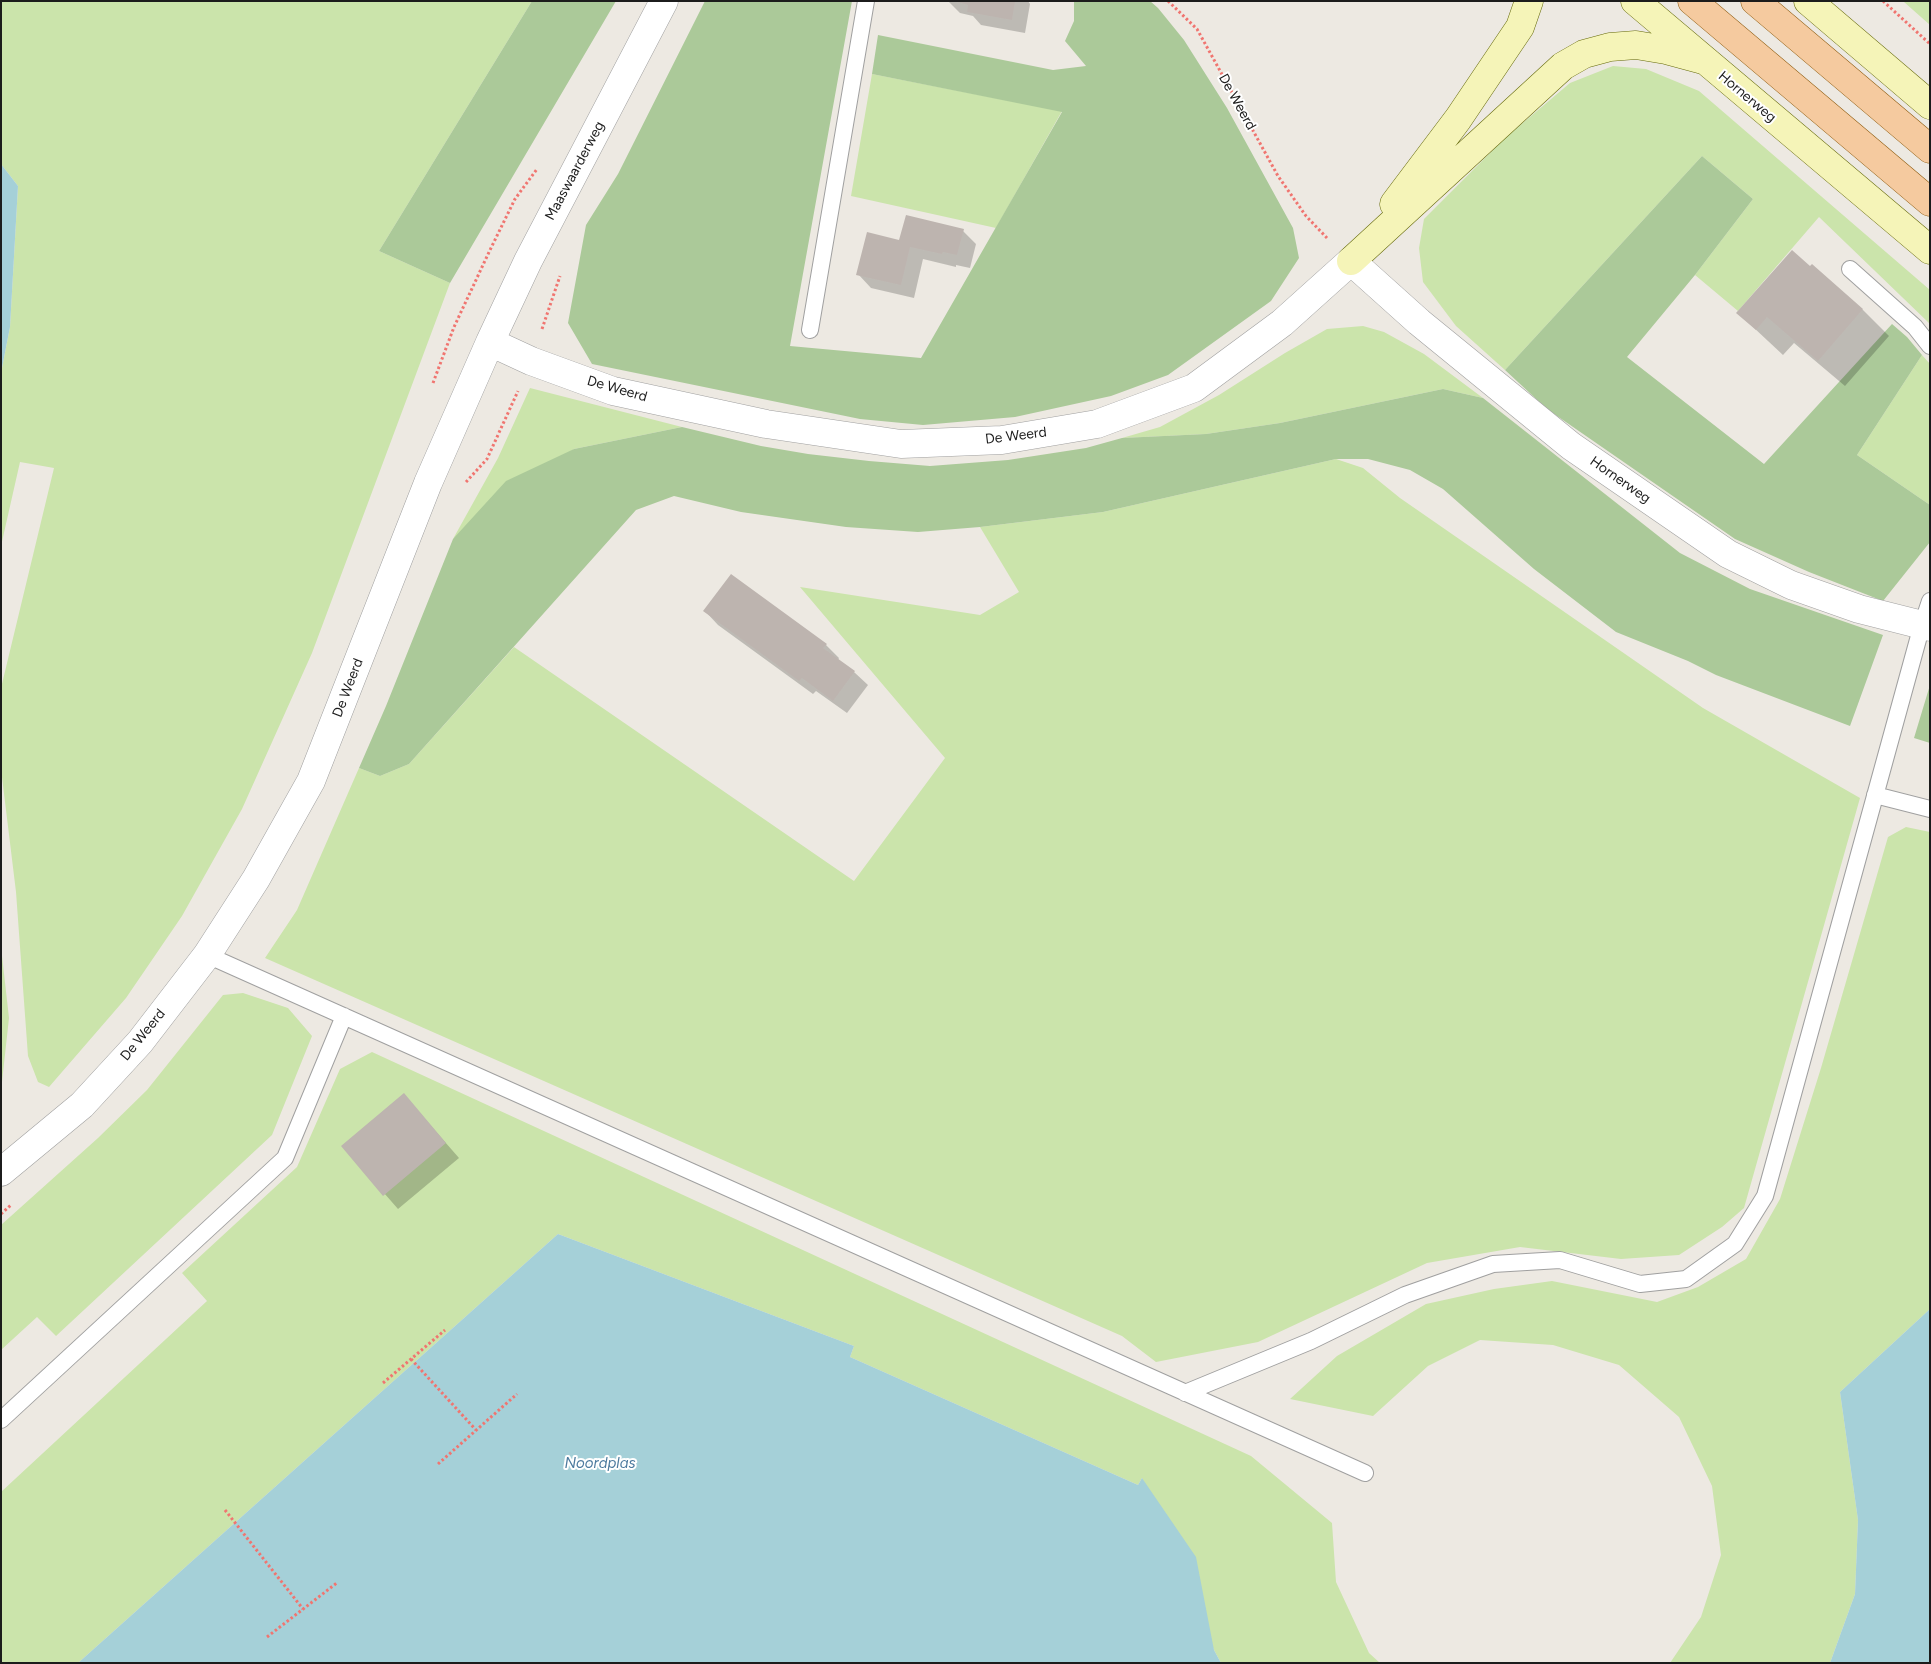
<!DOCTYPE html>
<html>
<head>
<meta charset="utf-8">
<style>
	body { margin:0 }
	#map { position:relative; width:1931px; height:1664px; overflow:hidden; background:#ede9e2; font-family:Figtree,sans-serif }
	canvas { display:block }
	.frame { position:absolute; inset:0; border:2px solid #1c1c1c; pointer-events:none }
</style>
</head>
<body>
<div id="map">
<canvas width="1931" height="1664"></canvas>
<div class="frame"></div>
</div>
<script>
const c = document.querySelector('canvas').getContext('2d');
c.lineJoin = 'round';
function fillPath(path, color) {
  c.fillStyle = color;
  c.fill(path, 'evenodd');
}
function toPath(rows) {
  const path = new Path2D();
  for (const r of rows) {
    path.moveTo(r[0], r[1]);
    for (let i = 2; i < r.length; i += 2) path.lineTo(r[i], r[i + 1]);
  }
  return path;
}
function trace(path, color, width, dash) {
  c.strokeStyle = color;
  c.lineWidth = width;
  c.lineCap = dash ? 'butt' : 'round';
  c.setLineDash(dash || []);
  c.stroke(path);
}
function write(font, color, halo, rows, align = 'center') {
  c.font = font + ' Figtree,sans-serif';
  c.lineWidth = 4;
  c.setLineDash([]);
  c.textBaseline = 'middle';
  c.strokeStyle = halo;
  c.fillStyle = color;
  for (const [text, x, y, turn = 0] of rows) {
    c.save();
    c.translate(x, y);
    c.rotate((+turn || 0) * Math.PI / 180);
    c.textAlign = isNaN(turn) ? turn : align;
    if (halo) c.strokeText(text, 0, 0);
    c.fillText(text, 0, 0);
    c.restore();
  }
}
fillPath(toPath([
	[1,1,532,1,379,251,450,283,312,653,242,809,182,916,126,998,49,1087,38,1082,28,1056,16,892,1,769,1,688,54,468,20,462,1,546,1,373,10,327,18,186,1,164],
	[1930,1,1930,25,1904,2,1906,1],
	[1613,66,1646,69,1699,91,1930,290,1930,324,1819,217,1738,311,1695,275,1753,199,1702,156,1505,370,1456,326,1423,282,1419,248,1424,219,1505,138,1570,83],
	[872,74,1062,111,996,228,851,196],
	[1363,326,1384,332,1424,354,1483,398,1443,389,1280,423,1206,434,1122,438,1160,427,1219,395,1285,353,1327,329],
	[1922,355,1930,364,1930,505,1857,455],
	[530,388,682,427,574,449,453,539,498,458],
	[1336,459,1363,468,1400,498,1703,708,1860,798,1744,1208,1722,1227,1679,1255,1621,1259,1520,1247,1427,1263,1258,1342,1156,1362,1122,1336,265,958,297,910,359,768,380,776,409,764,514,647,854,881,945,758,800,587,980,615,1019,592,980,527,1103,512],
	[1906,827,1930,832,1930,1309,1840,1392,1858,1520,1855,1594,1830,1663,1670,1663,1701,1617,1721,1555,1712,1486,1679,1417,1619,1365,1553,1345,1480,1340,1428,1366,1373,1416,1290,1399,1337,1356,1426,1304,1494,1289,1552,1281,1657,1302,1698,1287,1746,1259,1780,1199,1821,1068,1888,837],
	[1,947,9,1018,1,1091],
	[243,993,288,1008,312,1036,272,1135,56,1336,37,1317,1,1350,1,1225,98,1138,147,1090,223,995],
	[372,1052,1251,1456,1332,1523,1336,1582,1369,1653,1380,1663,1221,1663,1214,1650,1142,1478,1138,1485,850,1357,854,1346,558,1234,78,1663,1,1663,1,1492,207,1301,182,1273,297,1167,340,1069]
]), '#cbe4ab');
fillPath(toPath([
	[532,1,616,1,450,283,379,251],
	[705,1,852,1,790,346,921,358,1062,112,872,74,878,35,1053,70,1086,66,1065,41,1074,21,1074,1,1150,1,1158,8,1184,40,1227,108,1293,228,1299,258,1271,301,1168,375,1111,396,1015,417,923,425,860,419,592,364,568,323,586,225,618,174],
	[1702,156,1753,199,1695,275,1627,357,1764,464,1892,324,1907,337,1922,355,1857,455,1930,505,1930,542,1883,601,1809,572,1735,539,1547,409,1505,370],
	[1443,389,1483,398,1680,553,1750,589,1883,635,1850,726,1716,675,1688,661,1616,632,1534,569,1443,489,1410,470,1368,459,1336,459,1103,512,980,527,918,532,846,527,741,512,674,496,636,510,409,764,380,776,359,768,386,706,453,539,506,481,574,449,682,427,761,446,808,454,869,461,930,466,1008,460,1086,448,1122,438,1206,434,1280,423],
	[1930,685,1930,743,1914,738]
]), '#abc999');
fillPath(toPath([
	[1,164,18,186,10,327,1,373],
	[558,1234,854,1346,850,1357,1138,1485,1142,1478,1196,1557,1214,1650,1221,1663,78,1663],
	[1930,1309,1930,1663,1830,1663,1855,1594,1858,1520,1840,1392]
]), '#a5d0d8');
fillPath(toPath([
	[948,1,1028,1,1030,4,1025,33,981,25,973,16,960,13],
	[963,231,976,244,970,268,956,265,956,267,923,259,914,298,871,288,858,274,900,242],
	[1812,266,1863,310,1889,336,1845,386,1794,343,1783,355,1738,313],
	[705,611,826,645,839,658,838,660,854,672,868,685,847,713,816,691,813,694,718,625],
	[404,1095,459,1158,398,1209,343,1146]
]), '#0003');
fillPath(toPath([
	[954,1,1015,1,1012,20,967,12,968,5],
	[906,215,964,229,957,255,943,252,942,254,910,247,901,285,856,275,867,232,899,240],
	[1792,250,1810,266,1812,264,1863,309,1818,361,1767,317,1756,330,1736,313],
	[731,574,827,644,823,648,855,671,833,701,802,678,799,681,703,611],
	[404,1093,446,1143,383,1196,341,1146]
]), '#bdb4af');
const lane = toPath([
	[1850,269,1915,327,1930,346],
	[810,330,866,1],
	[1875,795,1930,809],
	[207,955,1365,1473],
	[1185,1393,1311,1341,1405,1295,1493,1264,1560,1260,1640,1284,1686,1279,1735,1244,1765,1196,1922,625,1930,601],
	[1,1420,285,1158,344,1016]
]);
const street = toPath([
	[490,342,531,361,613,391,766,424,901,444,1002,440,1097,424,1194,388,1282,323,1351,261,1419,322,1571,446,1728,554,1791,585,1859,609,1930,627],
	[1,1172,82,1105,140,1042,207,955,256,879,311,781,428,483,490,342,528,261,664,1]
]);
const secondary = toPath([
	[1635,1,1930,250],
	[1808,1,1930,105],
	[1394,204,1458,119,1520,27,1529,1],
	[1351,261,1563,66,1584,54,1610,47,1636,45,1666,50,1703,60]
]);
const primary = toPath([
	[1692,1,1930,202],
	[1755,1,1930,149]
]);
trace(lane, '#a0a0a0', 18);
trace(street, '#a0a0a0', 29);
trace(secondary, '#666a0c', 29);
trace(primary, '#8a570a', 29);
trace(toPath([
	[1168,1,1197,29,1278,176,1306,216,1327,238],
	[1883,1,1930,44],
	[542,329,560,276],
	[433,383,454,327,490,250,515,199,537,169],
	[466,482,487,459,518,391],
	[1,1214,12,1204],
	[411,1359,476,1430],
	[383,1383,445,1330],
	[438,1464,517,1394],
	[225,1510,303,1609],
	[267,1637,338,1582]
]), '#f07570', 3, [2.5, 2.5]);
trace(lane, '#fff', 16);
trace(street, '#fff', 28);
trace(secondary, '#f5f4b8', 28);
trace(primary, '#f5ca9f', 28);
write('14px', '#1c1c1c', '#fff', [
	["Hornerweg",1747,97,40],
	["De Weerd",1237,102,61],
	["Maaswaarderweg",575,171,-62],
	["De Weerd",617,389,16],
	["De Weerd",1016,436,-7],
	["Hornerweg",1620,480,35],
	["De Weerd",348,688,-69],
	["De Weerd",143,1035,-51]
]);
write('italic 15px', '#4c7a9e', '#fff', [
	["Noordplas",600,1464]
]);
</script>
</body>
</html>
